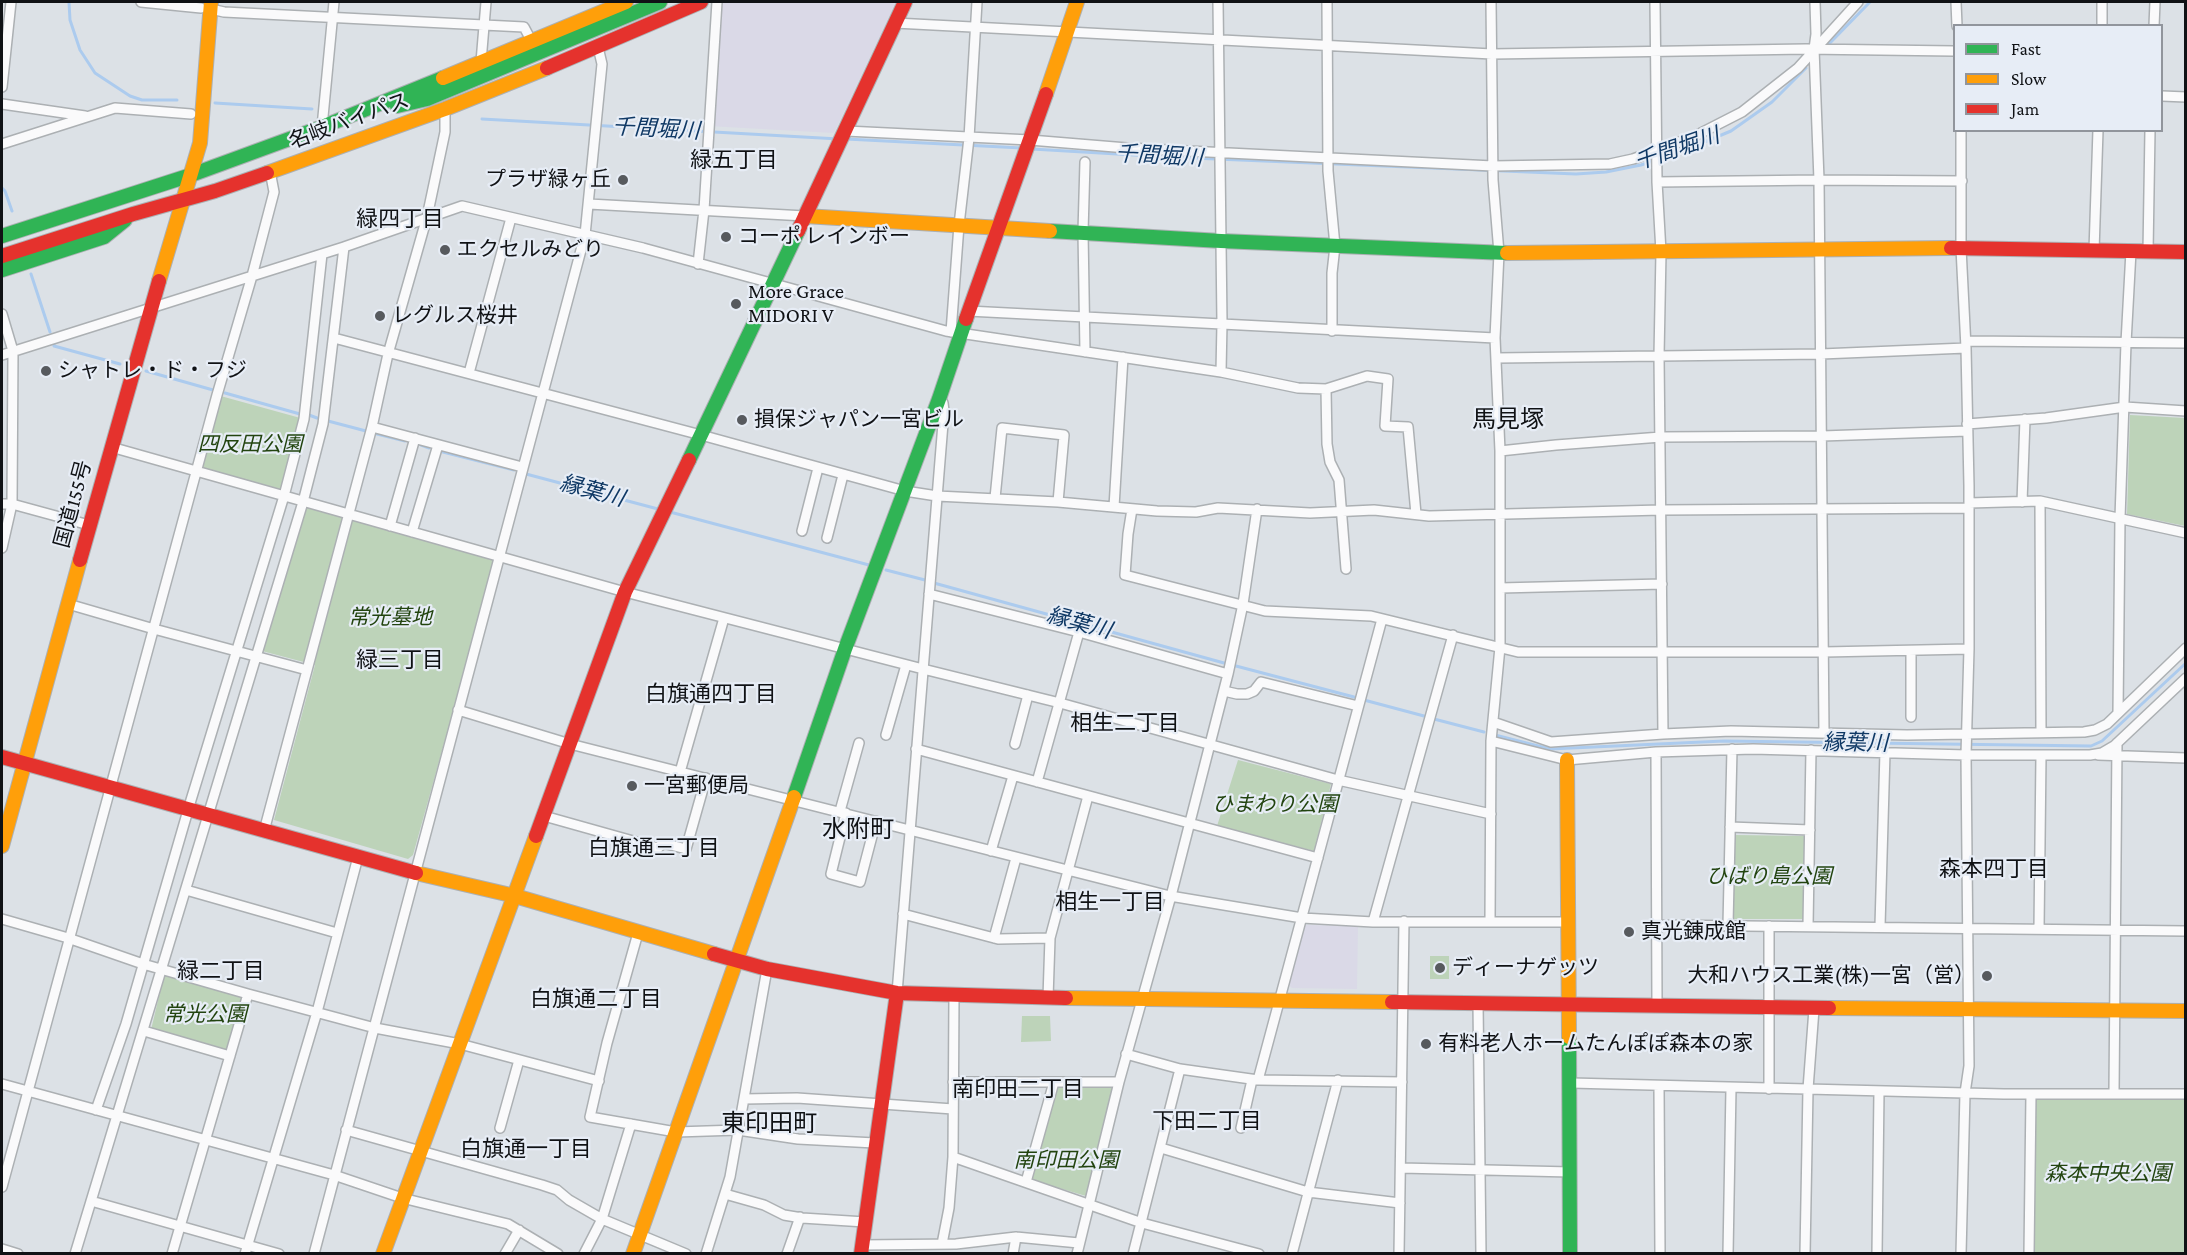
<!DOCTYPE html>
<html>
<head>
<meta charset="utf-8">
<style>
	body { margin:0 }
	#map { position:relative; width:2187px; height:1255px; overflow:hidden; background:#dce1e6; font-family:"Crimson Pro",serif }
	canvas { display:block }
	.frame { position:absolute; inset:0; border:3px solid #101215; pointer-events:none }
	.legend { position:absolute; left:1953px; top:24px; width:210px; height:108px; box-sizing:border-box; background:#e7edf6; border:2px solid #91959c; margin:0; padding:8px 10px; list-style:none; font-size:18px; color:#101215 }
	.legend li { display:flex; align-items:center; gap:12px; height:30px }
	.legend b { width:30px; border:2px solid #91959c }
</style>
</head>
<body>
<div id="map">
<canvas width="2187" height="1255"></canvas>
<div class="frame"></div>
<ul class="legend">
<li><b style="height:8px;background:#30b455"></b>Fast</li>
<li><b style="height:8px;background:#ff9f0a"></b>Slow</li>
<li><b style="height:8px;background:#e5322d"></b>Jam</li>
</ul>
</div>
<script>
const c = document.querySelector('canvas').getContext('2d');
c.lineJoin = 'round';
function fillPath(path, color) {
  c.fillStyle = color;
  c.fill(path, 'evenodd');
}
function toPath(rows) {
  const path = new Path2D();
  for (const r of rows) {
    path.moveTo(r[0], r[1]);
    for (let i = 2; i < r.length; i += 2) path.lineTo(r[i], r[i + 1]);
  }
  return path;
}
function trace(path, color, width, dash) {
  c.strokeStyle = color;
  c.lineWidth = width;
  c.lineCap = dash ? 'butt' : 'round';
  c.setLineDash(dash || []);
  c.stroke(path);
}
function write(font, color, halo, rows, align = 'center') {
  c.font = font + ' "Crimson Pro","Noto Sans JP",serif';
  c.lineWidth = 4.5;
  c.setLineDash([]);
  c.textBaseline = 'middle';
  c.strokeStyle = halo;
  c.fillStyle = color;
  for (const [text, x, y, turn = 0] of rows) {
    c.save();
    c.translate(x, y);
    c.rotate((+turn || 0) * Math.PI / 180);
    c.textAlign = isNaN(turn) ? turn : align;
    if (halo) c.strokeText(text, 0, 0);
    c.fillText(text, 0, 0);
    c.restore();
  }
}
fillPath(toPath([
	[726,2,896,2,834,133,708,126,717,5],
	[1306,925,1358,926,1357,989,1292,988,1287,983,1303,927]
]), '#dad9e7');
fillPath(toPath([
	[217,395,304,419,284,496,198,471],
	[2130,415,2185,418,2185,526,2127,514],
	[307,505,496,557,413,855,408,859,274,820,315,665,262,651],
	[1238,760,1331,784,1314,851,1217,826],
	[1735,835,1805,836,1803,919,1733,919],
	[1430,956,1449,956,1449,979,1430,979],
	[164,975,243,996,227,1051,151,1030],
	[1022,1016,1050,1016,1051,1041,1021,1042],
	[1058,1086,1109,1086,1112,1088,1086,1196,1032,1180],
	[2031,1094,2185,1094,2185,1253,2029,1254]
]), '#bdd3b9');
trace(toPath([
	[69,2,70,20,80,50,95,73,130,96,142,100,177,100],
	[1828,45,1870,2],
	[215,103,312,109],
	[482,119,839,139],
	[846,139,1022,148],
	[1032,149,1168,157,1576,174,1606,172,1641,165,1683,151,1731,131,1772,102,1806,68],
	[2,188,5,191,12,211],
	[31,274,50,332],
	[54,344,54,346,120,364],
	[146,371,213,390],
	[225,393,300,414],
	[309,415,317,418],
	[328,421,366,431],
	[377,434,405,441],
	[421,445,429,448],
	[443,452,514,470],
	[526,474,658,509],
	[670,512,869,565],
	[886,570,925,580],
	[934,583,1224,663],
	[1236,666,1354,697],
	[1364,700,1424,716],
	[1434,719,1484,732],
	[1495,735,1550,749,1724,741,2091,746,2102,741,2186,663]
]), '#accbee', 3);
const street = toPath([
	[141,2,201,8],
	[1327,2,1328,171,1335,246,1332,273,1332,331],
	[1655,2,1657,182,1661,252,1659,356,1663,734],
	[1815,2,1816,34,1814,49,1819,180,1824,733],
	[1956,2,1957,26],
	[211,9,224,12,524,27,532,42],
	[895,23,1492,54,1806,49,1954,51],
	[2102,26,2102,2],
	[2154,26,2155,2],
	[481,62,486,2],
	[2,87,11,2],
	[2162,96,2186,97],
	[2,104,85,116],
	[322,127,334,2],
	[846,131,1030,140,1127,148,1493,166,1610,164,1633,159,1669,146,1697,135,1742,112,1798,68,1858,2],
	[2,144,115,108,191,114],
	[1657,182,1819,180,1962,181],
	[589,204,805,216],
	[2094,251,2098,130],
	[2148,252,2150,130],
	[698,264,704,210,717,2],
	[968,311,1495,338],
	[2,314,13,351,12,504,2,548],
	[951,332,959,225,969,138,977,2],
	[334,338,701,435,905,491,937,496,1058,502,1157,511,1196,512,1218,508,1310,513,1374,510,1429,516,1661,510,1969,508],
	[1966,341,2186,343],
	[1085,352,1083,232,1085,162],
	[2,355,344,247,462,206,643,248,946,331,1221,372,1222,323,1218,2],
	[1497,358,1821,354,1966,348],
	[1221,372,1298,388,1326,389,1367,376,1388,379,1385,426,1408,427,1416,514],
	[469,373,511,218],
	[1326,389,1327,444,1330,462,1339,480,1346,569],
	[1967,424,2046,418,2125,407,2186,411],
	[372,427,522,467],
	[111,447,625,592,923,669,1060,703,1338,780,1491,814],
	[1500,451,1556,445,1661,437,1822,436,1967,431],
	[995,498,1002,428,1064,435,1058,502],
	[2040,501,2041,732],
	[2022,502,2025,419],
	[1969,503,2040,501,2186,533],
	[2,504,12,504,89,525],
	[1114,507,1123,357],
	[1132,509,1128,534,1125,575,1265,611,1371,616,1518,652,1824,652,1969,649],
	[390,526,415,438],
	[802,531,818,468],
	[412,532,438,445],
	[827,538,843,475],
	[1500,588,1662,584],
	[929,594,1079,632,1228,674,1171,896,1119,1082,1077,1254],
	[68,604,154,629,307,670],
	[1228,674,1243,604,1257,509],
	[1224,691,1237,694,1247,694,1254,691,1261,682,1358,706],
	[458,710,570,744,1170,896,1302,918,1373,922,1570,922],
	[2118,713,2120,518,2126,343,2131,251],
	[1911,717,1911,651],
	[1493,722,1551,742,1663,734,1731,731,1907,735,2084,732,2095,730,2107,724,2186,648],
	[886,735,906,665],
	[1491,741,1567,760,1656,752,1753,749,1966,755,2090,755,2102,753,2114,746,2186,678],
	[1015,744,1028,695],
	[916,749,1318,858],
	[1656,752,1657,1007],
	[2098,755,2186,758],
	[680,772,724,618],
	[1037,782,1079,632],
	[840,811,859,743],
	[846,813,831,874,860,882,876,821],
	[544,816,658,848,663,843,686,849,706,778],
	[1730,827,1810,830],
	[264,831,372,427,388,354,427,217,445,132,445,109],
	[991,851,1013,776],
	[186,890,337,933],
	[903,914,998,939,1050,938],
	[2,919,68,938,143,964,248,994,375,1028,460,1044,599,1081],
	[1373,922,1453,635],
	[1490,922,1491,741,1500,647,1500,451,1495,338,1499,253,1493,180,1491,2],
	[1657,925,2186,931],
	[1728,925,1732,749],
	[1808,926,1811,750],
	[1880,926,1885,752],
	[2039,929,2041,755],
	[638,933,607,1043,590,1117,676,1132,738,1130,798,1139,875,1143],
	[994,938,1016,858],
	[897,993,944,411,943,403,939,399],
	[1048,998,1050,938,1088,796],
	[1478,1003,1481,1254],
	[144,1031,230,1056],
	[1126,1054,1180,1069,1258,1080,1402,1082],
	[1258,1080,1382,619],
	[953,1082,1119,1082],
	[1571,1083,2004,1094,2186,1094],
	[2,1084,334,1175,402,1198,508,1224,558,1254],
	[1659,1086,1660,1254],
	[1769,1089,1769,926],
	[2114,1093,2117,743],
	[744,1099,797,1098,953,1109],
	[96,1110,126,1024,191,800,284,496,304,419,322,254],
	[500,1128,519,1060],
	[1241,1128,1252,1080],
	[346,1130,542,1185,557,1190,569,1200,602,1219,686,1254],
	[1161,1148,1308,1192,1400,1203],
	[953,1157,1142,1223,1259,1254],
	[1401,1168,1571,1172],
	[1026,1182,1054,1082],
	[2,1187,217,395,252,276,274,192,270,171],
	[725,1194,764,1205,784,1215,802,1218,865,1222],
	[91,1201,279,1254],
	[942,1244,949,1208,953,1157,954,995],
	[862,1245,956,1244,1016,1237,1079,1243],
	[2,1249,18,1254],
	[75,1254,303,502,323,424,344,247],
	[172,1254,248,994],
	[245,1254,317,1012,358,857],
	[314,1254,585,235,602,64,598,47],
	[505,1254,519,1230],
	[584,1254,602,1219,631,1124],
	[706,1254,730,1177,767,969],
	[787,1254,800,1217],
	[1013,1254,1016,1237],
	[1133,1254,1180,1069],
	[1292,1254,1338,1080],
	[1399,1254,1404,921],
	[1728,1254,1731,1088],
	[1805,1254,1808,1089,1814,1009],
	[1877,1254,1879,1091],
	[1961,1254,1965,1093,1969,1066,1966,755,1969,649,1969,486,1966,348,1961,248,1961,130],
	[2029,1254,2031,1094]
]);
const fast = toPath([
	[397,106,427,99,660,2],
	[1050,231,1221,241,1507,253],
	[2,236,191,175,322,127,443,78],
	[2,270,104,237,125,220],
	[689,460,798,231],
	[794,797,845,649,939,399,966,319],
	[1569,1037,1570,1254]
]);
const slow = toPath([
	[443,78,626,2],
	[1046,94,1077,2],
	[267,173,445,109,547,68],
	[805,216,1050,231],
	[1507,253,1951,248],
	[159,281,200,143,211,2],
	[1567,760,1569,1037],
	[2,846,80,560],
	[416,873,515,896,714,954],
	[1066,998,1392,1002],
	[1829,1008,2186,1011],
	[383,1254,536,836],
	[633,1254,794,797]
]);
const jam = toPath([
	[547,68,701,2],
	[798,231,905,2],
	[1951,248,2186,252],
	[2,256,133,214,215,191,267,173],
	[966,319,1046,94],
	[80,560,159,281],
	[2,757,416,873],
	[536,836,625,592,689,460],
	[714,954,767,969,897,993,1066,998],
	[1392,1002,1829,1008],
	[861,1254,897,993]
]);
trace(street, '#acb0b3', 12);
trace(fast, '#acb0b3', 16);
trace(slow, '#acb0b3', 16);
trace(jam, '#acb0b3', 16);
trace(street, '#fafafb', 9);
trace(fast, '#30b455', 14);
trace(slow, '#ff9f0a', 14);
trace(jam, '#e5322d', 14);
for (const [x, y, r, color] of [
	[623,180,6,"#575a5e"],
	[726,237,6,"#575a5e"],
	[445,250,6,"#575a5e"],
	[736,304,6,"#575a5e"],
	[380,316,6,"#575a5e"],
	[46,371,6,"#575a5e"],
	[742,420,6,"#575a5e"],
	[632,786,6,"#575a5e"],
	[1629,932,6,"#575a5e"],
	[1440,968,6,"#575a5e"],
	[1987,976,6,"#575a5e"],
	[1426,1044,6,"#575a5e"]
]) {
  const dot = new Path2D();
  dot.arc(x, y, r, 0, 2 * Math.PI);
  c.fillStyle = color;
  c.fill(dot);
  trace(dot, '#e7edf6', 2);
}
write('21px', '#101215', '#e7edf6', [
	["名岐バイパス",349,121,-20],
	["国道155号",73,504,-75]
]);
write('21px', '#101215', '#e7edf6', [
	["プラザ緑ヶ丘",611,180,"right"],
	["コーポ レインボー",738,237],
	["エクセルみどり",457,250],
	["More Grace",748,292],
	["MIDORI V",748,316],
	["レグルス桜井",392,316],
	["シャトレ・ド・フジ",58,371],
	["損保ジャパン一宮ビル",754,420],
	["一宮郵便局",644,786],
	["真光錬成館",1641,932],
	["ディーナゲッツ",1452,968],
	["大和ハウス工業(株)一宮（営）",1975,976,"right"],
	["有料老人ホームたんぽぽ森本の家",1438,1044]
], 'left');
write('italic 21px', '#22440f', '#e7edf6', [
	["四反田公園",250,445],
	["常光墓地",390,618],
	["ひまわり公園",1275,805],
	["ひばり島公園",1769,877],
	["常光公園",205,1015],
	["南印田公園",1066,1161],
	["森本中央公園",2108,1174]
]);
write('italic 22px', '#103965', '#e7edf6', [
	["千間堀川",656,129,3],
	["千間堀川",1677,149,-19],
	["千間堀川",1159,156,3],
	["縁葉川",592,491,15],
	["縁葉川",1079,623,15],
	["縁葉川",1855,743,1]
]);
write('22px', '#101215', '#e7edf6', [
	["緑五丁目",734,160],
	["緑四丁目",400,219],
	["緑三丁目",400,660],
	["白旗通四丁目",711,694],
	["相生二丁目",1125,723],
	["白旗通三丁目",654,848],
	["森本四丁目",1994,869],
	["相生一丁目",1110,902],
	["緑二丁目",221,971],
	["白旗通二丁目",596,999],
	["南印田二丁目",1018,1089],
	["下田二丁目",1207,1121],
	["白旗通一丁目",526,1149]
]);
write('24px', '#101215', '#e7edf6', [
	["馬見塚",1508,420],
	["水附町",858,830],
	["東印田町",769,1124]
]);
</script>
</body>
</html>
